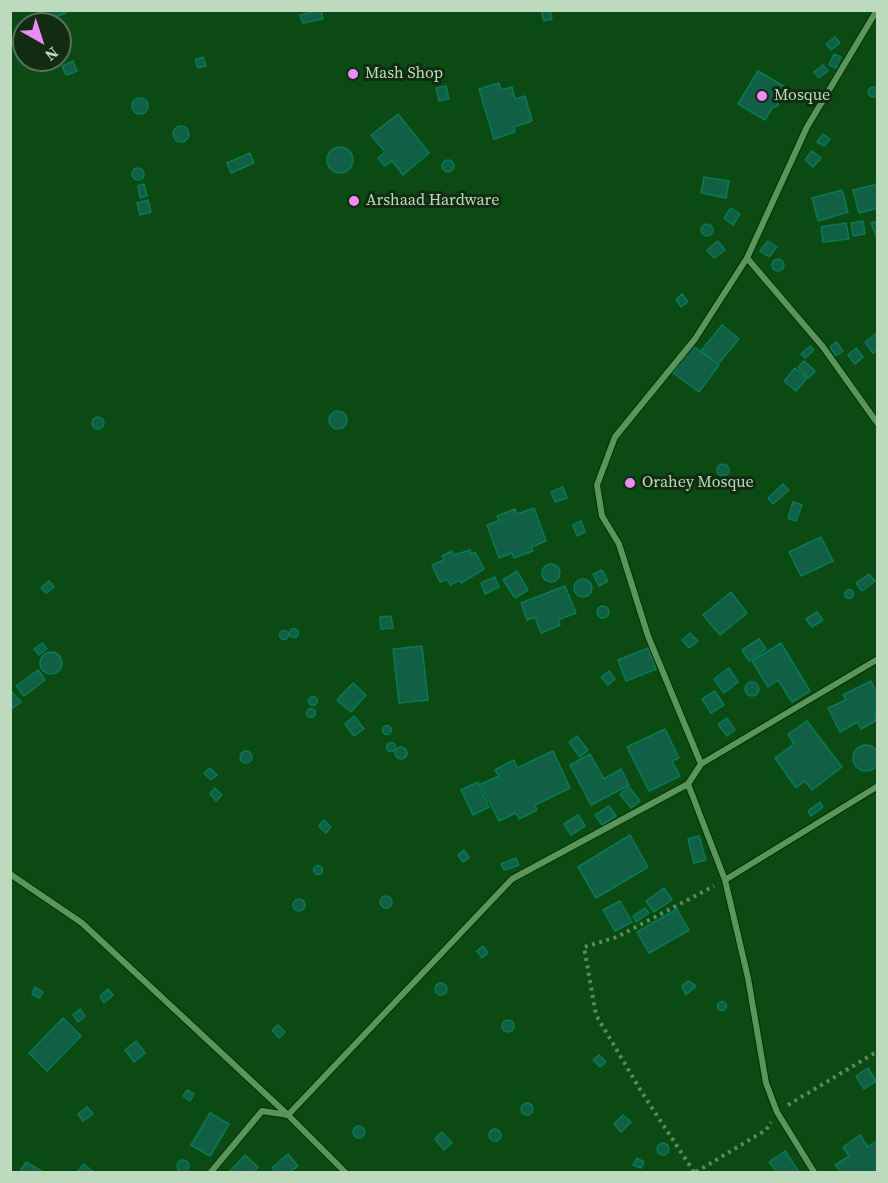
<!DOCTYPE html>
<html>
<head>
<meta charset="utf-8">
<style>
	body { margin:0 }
	#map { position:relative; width:888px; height:1183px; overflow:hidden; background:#0b4b13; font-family:"Source Serif 4",serif }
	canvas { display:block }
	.frame { position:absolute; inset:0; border:12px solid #bddbbc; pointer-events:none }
	.north { position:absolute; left:12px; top:12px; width:60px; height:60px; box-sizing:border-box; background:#122b13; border:2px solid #567157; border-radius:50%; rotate:141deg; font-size:16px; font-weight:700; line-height:24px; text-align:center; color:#bddbbc }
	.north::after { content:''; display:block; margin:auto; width:21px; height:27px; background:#ef8bf7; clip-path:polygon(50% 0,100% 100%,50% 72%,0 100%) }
</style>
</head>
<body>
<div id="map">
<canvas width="888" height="1183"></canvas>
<div class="frame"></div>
<div class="north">N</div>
</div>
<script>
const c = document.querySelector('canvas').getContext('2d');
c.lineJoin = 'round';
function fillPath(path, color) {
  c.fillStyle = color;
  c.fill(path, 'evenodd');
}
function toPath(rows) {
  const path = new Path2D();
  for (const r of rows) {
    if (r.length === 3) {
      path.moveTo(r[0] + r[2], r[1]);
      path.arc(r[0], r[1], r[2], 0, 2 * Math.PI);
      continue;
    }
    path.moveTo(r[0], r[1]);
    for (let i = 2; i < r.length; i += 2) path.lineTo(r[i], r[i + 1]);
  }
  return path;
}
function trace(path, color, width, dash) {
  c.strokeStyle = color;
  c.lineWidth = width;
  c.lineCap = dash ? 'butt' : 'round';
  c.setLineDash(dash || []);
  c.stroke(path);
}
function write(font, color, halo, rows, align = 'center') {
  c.font = font + ' "Source Serif 4",serif';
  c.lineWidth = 6;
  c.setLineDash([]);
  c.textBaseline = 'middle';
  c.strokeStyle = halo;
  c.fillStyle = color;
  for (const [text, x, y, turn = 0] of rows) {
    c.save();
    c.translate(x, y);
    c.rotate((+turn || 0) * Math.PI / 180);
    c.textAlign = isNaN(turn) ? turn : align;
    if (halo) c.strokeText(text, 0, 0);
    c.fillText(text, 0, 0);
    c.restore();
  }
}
const building = toPath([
	[38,10,65,10,66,13,42,22,38,10],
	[321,10,323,19,303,23,300,15,321,10],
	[541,10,550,10,552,19,544,21,541,10],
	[835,37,840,43,831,50,826,44,835,37],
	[834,54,841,57,836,68,829,65,834,54],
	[203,57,206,66,198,68,195,60,203,57],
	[73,61,77,71,66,75,62,66,73,61],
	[823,65,828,71,819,78,814,72,823,65],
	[758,71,785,87,777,100,778,106,772,108,765,120,738,104,758,71],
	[499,83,501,90,512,87,515,99,525,96,532,121,514,127,515,132,494,139,479,89,499,83],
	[446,86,449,99,439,101,436,88,446,86],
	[873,92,5],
	[140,106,8],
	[398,114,429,153,403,175,392,161,385,166,378,158,385,152,371,135,398,114],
	[181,134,8],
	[823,134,830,139,824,146,817,142,823,134],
	[340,160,13],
	[812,151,821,158,813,167,805,160,812,151],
	[250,153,254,163,231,173,227,163,250,153],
	[448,166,6],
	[138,174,6],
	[704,177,729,181,726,198,701,193,704,177],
	[144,184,147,196,140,198,138,186,144,184],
	[878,184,878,208,859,213,853,190,878,184],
	[842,190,848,212,818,221,812,198,842,190],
	[148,200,151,212,140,215,137,203,148,200],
	[731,208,740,214,733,225,724,218,731,208],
	[863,221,865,234,853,236,851,223,863,221],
	[878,221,878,240,871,223,878,221],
	[846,223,849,239,823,242,821,227,846,223],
	[707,230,6],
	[718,241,725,250,714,258,707,250,718,241],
	[768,241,777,247,769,257,760,251,768,241],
	[778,265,6],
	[682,294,688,302,681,307,676,299,682,294],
	[722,325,739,339,718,364,701,351,722,325],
	[878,332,878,350,873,353,865,342,878,332],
	[836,342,843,351,836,356,830,347,836,342],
	[693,346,719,365,699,392,673,373,693,346],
	[810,346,814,350,805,358,801,354,810,346],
	[856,348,863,357,855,364,848,355,856,348],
	[804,361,815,371,809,378,798,367,804,361],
	[795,368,807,378,796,391,784,381,795,368],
	[338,420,9],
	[98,423,6],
	[723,470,6],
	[783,484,789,490,773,504,768,498,783,484],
	[563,487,567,498,555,502,551,492,563,487],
	[793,502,802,505,796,521,788,518,793,502],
	[534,508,546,541,531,547,533,551,514,558,512,553,499,558,487,525,499,521,497,516,515,509,517,514,534,508],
	[581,521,585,532,577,536,573,525,581,521],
	[821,537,833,561,801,576,789,552,821,537],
	[470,550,471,554,475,552,484,569,461,583,460,580,450,585,447,579,440,582,432,565,444,560,442,556,452,551,454,555,470,550],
	[551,573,9],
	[602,570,608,581,599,586,593,574,602,570],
	[517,571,528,590,515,598,503,580,517,571],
	[869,574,875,581,862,591,856,583,869,574],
	[495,577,499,587,485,594,481,583,495,577],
	[583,588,9],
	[49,581,54,587,46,593,41,588,49,581],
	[565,586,576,613,558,620,560,625,541,633,535,617,527,620,521,603,565,586],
	[849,594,4.5],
	[731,592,747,613,720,635,703,615,731,592],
	[603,612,6],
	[817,612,823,620,812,627,806,619,817,612],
	[391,616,393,628,381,629,380,617,391,616],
	[294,633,4.5],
	[284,635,4.5],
	[690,633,698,641,689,648,682,640,690,633],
	[759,639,766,649,749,661,742,650,759,639],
	[42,643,47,649,39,655,34,649,42,643],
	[781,643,810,691,792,702,778,680,768,687,752,661,781,643],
	[422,646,428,700,399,703,393,649,422,646],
	[648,648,656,669,626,681,618,660,648,648],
	[51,663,11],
	[729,668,738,682,724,693,714,679,729,668],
	[38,670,45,680,24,696,16,686,38,670],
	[609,671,615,679,608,685,601,677,609,671],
	[871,681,875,690,878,688,878,712,874,714,877,720,861,729,857,722,840,732,828,708,846,700,843,695,871,681],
	[752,689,7],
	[353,683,366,695,351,712,337,700,353,683],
	[10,690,21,702,10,710,10,690],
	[715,691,724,705,711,713,702,699,715,691],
	[313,701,4.5],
	[311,713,4.5],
	[354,716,364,729,354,736,345,724,354,716],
	[727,718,735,730,727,736,718,724,727,718],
	[807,721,842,767,812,790,805,781,796,788,775,758,794,744,788,734,807,721],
	[387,730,4.5],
	[665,729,679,758,672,761,680,776,649,791,627,747,665,729],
	[577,736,588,750,580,757,569,742,577,736],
	[391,747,4.5],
	[866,758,13],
	[401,753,6],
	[246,757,6],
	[553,751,570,788,535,805,537,810,519,819,516,813,499,821,481,784,499,776,495,770,514,760,517,768,553,751],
	[590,754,604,779,621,769,629,785,591,805,570,765,590,754],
	[210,768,217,775,211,780,204,773,210,768],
	[478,782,489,807,473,815,461,790,478,782],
	[629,787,640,801,631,808,620,794,629,787],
	[215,788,222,795,216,801,210,794,215,788],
	[820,802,823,807,811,816,808,811,820,802],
	[609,806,616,816,602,825,595,815,609,806],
	[578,815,585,826,571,835,564,824,578,815],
	[324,820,331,827,326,833,319,826,324,820],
	[630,835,648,867,596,898,578,867,630,835],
	[699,836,706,860,694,863,688,839,699,836],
	[464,850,469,858,463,862,458,855,464,850],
	[516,858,519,865,504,870,501,864,516,858],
	[318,870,4.5],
	[664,888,672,900,654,912,646,901,664,888],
	[386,902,6],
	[299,905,6],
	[620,901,632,922,615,931,603,910,620,901],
	[645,908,649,913,636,922,633,916,645,908],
	[677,909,689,930,649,953,637,932,677,909],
	[483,946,488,953,482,958,477,951,483,946],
	[688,981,696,986,686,995,682,986,688,981],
	[441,989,6],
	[35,987,43,992,39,998,32,994,35,987],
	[108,989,113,995,104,1003,100,996,108,989],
	[722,1006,4.5],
	[80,1009,85,1016,78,1022,73,1015,80,1009],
	[63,1018,81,1036,47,1071,29,1053,63,1018],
	[508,1026,6],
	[278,1025,285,1032,279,1038,272,1030,278,1025],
	[136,1041,145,1053,134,1062,125,1050,136,1041],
	[599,1055,606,1062,600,1067,593,1060,599,1055],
	[868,1068,876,1081,864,1089,856,1076,868,1068],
	[187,1090,194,1094,190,1101,183,1096,187,1090],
	[527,1109,6],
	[87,1107,93,1114,83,1121,78,1114,87,1107],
	[210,1113,229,1124,210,1156,191,1145,210,1113],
	[623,1115,631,1122,621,1132,614,1124,623,1115],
	[359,1132,6],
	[495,1135,6],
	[442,1132,452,1143,444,1150,435,1139,442,1132],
	[860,1135,868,1147,878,1140,878,1172,841,1172,835,1165,849,1156,843,1147,860,1135],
	[663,1149,6],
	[785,1151,799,1172,777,1172,769,1162,785,1151],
	[288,1154,298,1166,290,1172,276,1172,272,1168,288,1154],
	[245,1155,258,1167,254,1172,229,1172,245,1155],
	[637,1158,644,1162,641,1168,633,1165,637,1158],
	[183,1166,6],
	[26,1162,43,1172,20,1172,26,1162],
	[84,1164,93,1172,77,1172,84,1164]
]);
fillPath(building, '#115f45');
trace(building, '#097a57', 1.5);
const street = toPath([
	[747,258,823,347,878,424],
	[701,764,648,636,619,544,602,516,597,485,615,437,695,339,747,258,807,127,877,10],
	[688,784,725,880,748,978,766,1083,777,1112,814,1172],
	[10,874,82,923,288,1115,345,1172],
	[725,880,878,786],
	[288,1115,512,879,688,784,701,764,878,659],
	[211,1172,262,1111,288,1115]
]);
trace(street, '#002e04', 8);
trace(toPath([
	[788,1105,878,1051],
	[694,1172,641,1091,596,1015,584,947,617,937,714,886],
	[696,1172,766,1130,771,1122]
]), '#5a8b5e', 4, [3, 4.5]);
trace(street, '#5a965c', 6);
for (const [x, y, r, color] of [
	[353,74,6,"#ef8bf7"],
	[762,96,6,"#ef8bf7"],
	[354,201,6,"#ef8bf7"],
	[630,483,6,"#ef8bf7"]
]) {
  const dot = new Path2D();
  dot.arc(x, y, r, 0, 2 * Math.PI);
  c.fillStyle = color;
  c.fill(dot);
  trace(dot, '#122b13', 2);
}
write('16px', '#bddbbc', '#122b13', [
	["Mash Shop",365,74],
	["Mosque",774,96],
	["Arshaad Hardware",366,201],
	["Orahey Mosque",642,483]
], 'left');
</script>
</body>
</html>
